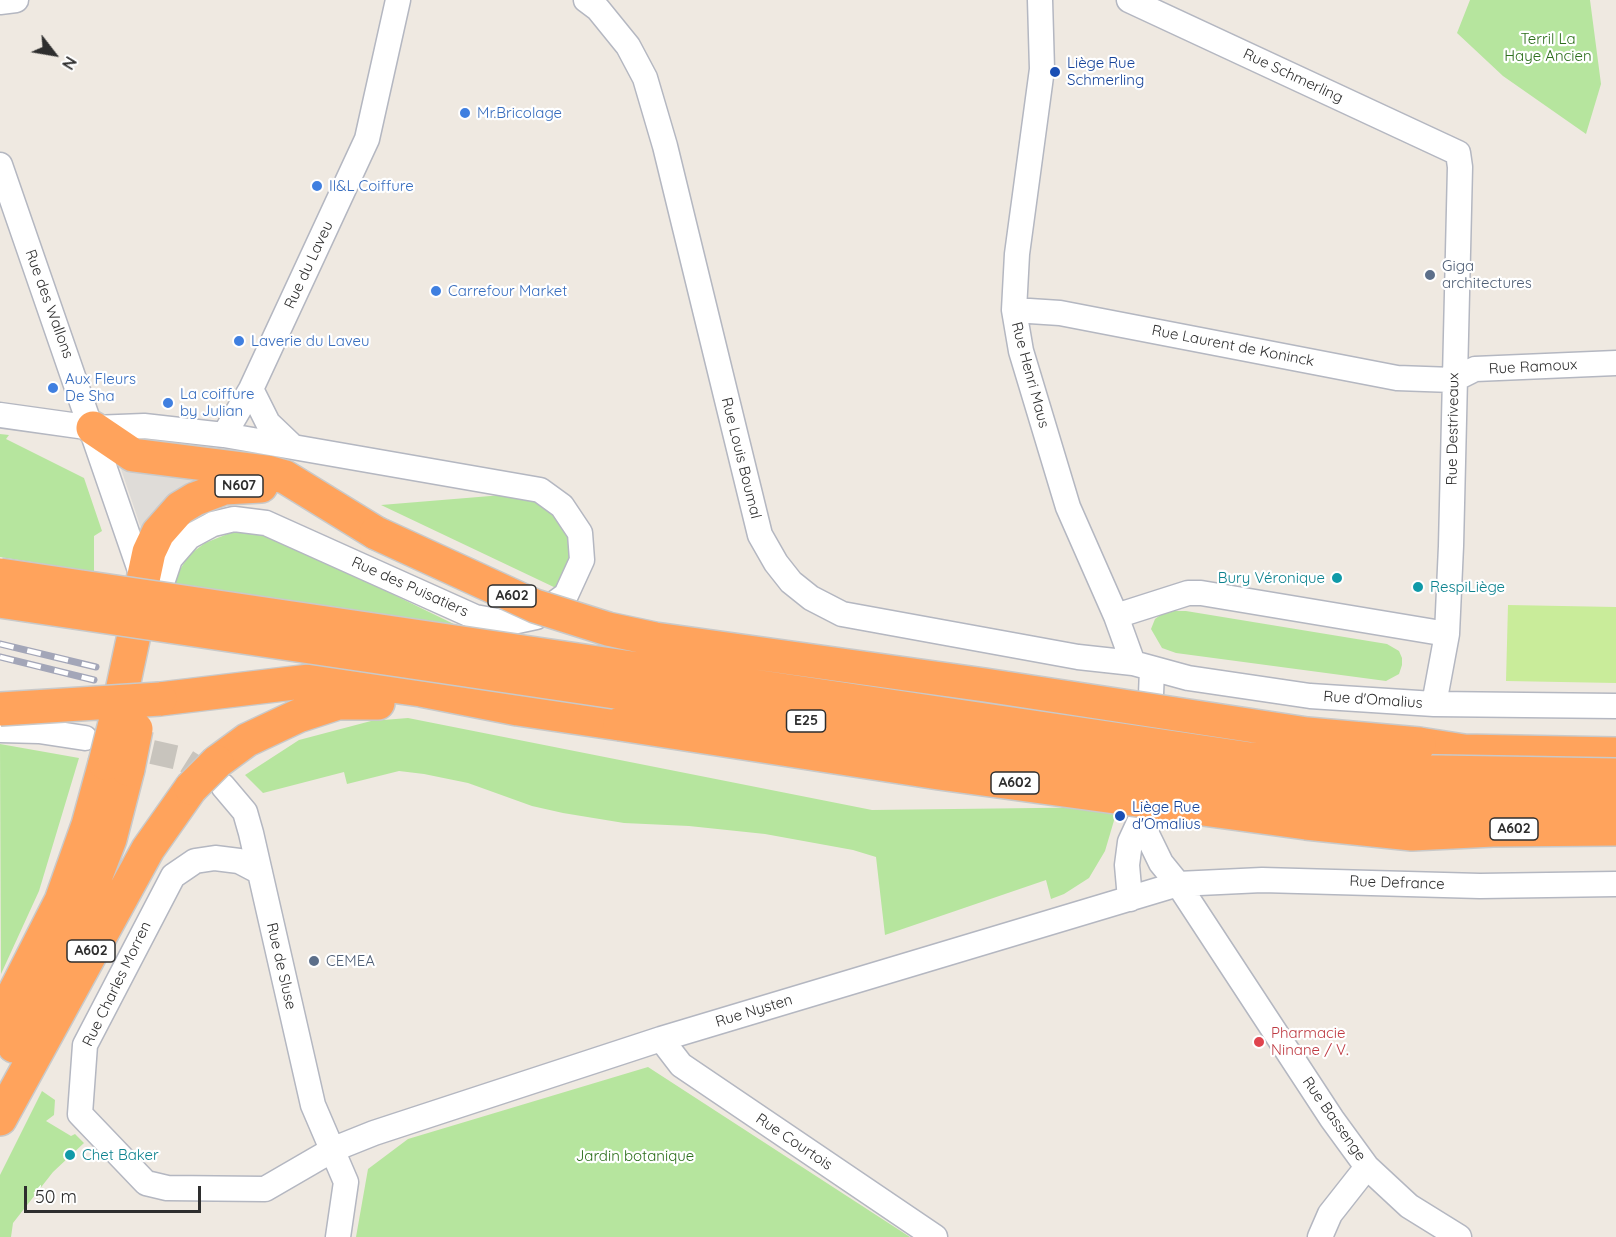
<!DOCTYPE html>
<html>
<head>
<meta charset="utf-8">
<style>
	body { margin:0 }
	#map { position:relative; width:1616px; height:1237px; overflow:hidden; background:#efe9e1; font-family:Quicksand,sans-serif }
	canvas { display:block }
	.north { position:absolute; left:24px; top:24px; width:60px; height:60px; -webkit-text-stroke:4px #fff; paint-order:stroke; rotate:121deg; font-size:16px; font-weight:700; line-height:24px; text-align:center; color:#2e2e2e }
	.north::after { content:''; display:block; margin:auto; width:21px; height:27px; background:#2e2e2e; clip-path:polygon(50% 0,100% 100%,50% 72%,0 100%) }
	.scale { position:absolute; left:24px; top:1186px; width:177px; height:27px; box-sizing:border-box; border:3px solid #2e2e2e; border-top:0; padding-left:8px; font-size:18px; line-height:21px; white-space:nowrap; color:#2e2e2e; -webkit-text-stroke:4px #fff; paint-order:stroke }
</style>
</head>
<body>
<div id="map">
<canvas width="1616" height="1237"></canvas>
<div class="north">N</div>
<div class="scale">50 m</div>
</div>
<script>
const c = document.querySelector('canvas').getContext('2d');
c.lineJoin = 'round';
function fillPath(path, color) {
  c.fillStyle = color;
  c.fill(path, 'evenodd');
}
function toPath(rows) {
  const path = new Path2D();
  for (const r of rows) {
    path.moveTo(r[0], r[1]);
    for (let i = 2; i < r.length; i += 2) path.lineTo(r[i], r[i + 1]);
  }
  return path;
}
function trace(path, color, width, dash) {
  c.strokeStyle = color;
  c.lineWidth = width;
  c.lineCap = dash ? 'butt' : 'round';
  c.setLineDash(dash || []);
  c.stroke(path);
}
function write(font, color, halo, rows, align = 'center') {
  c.font = font + ' Quicksand,sans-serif';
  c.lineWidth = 4.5;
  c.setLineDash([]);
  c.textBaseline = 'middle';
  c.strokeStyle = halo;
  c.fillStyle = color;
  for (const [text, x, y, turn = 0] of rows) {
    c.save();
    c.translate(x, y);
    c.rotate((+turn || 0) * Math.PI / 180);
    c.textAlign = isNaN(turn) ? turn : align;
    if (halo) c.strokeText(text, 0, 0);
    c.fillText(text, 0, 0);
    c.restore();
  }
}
fillPath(toPath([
	[1470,0,1590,0,1601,84,1586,134,1503,76,1457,33],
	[0,434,9,435,6,439,84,478,102,531,94,536,94,572,0,557],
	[515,494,543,502,565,526,572,557,558,589,381,505],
	[251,530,267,533,464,629,171,584,189,555,205,543,235,531],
	[1166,611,1186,611,1387,644,1399,651,1402,658,1402,665,1399,674,1386,681,1176,653,1162,648,1151,629,1155,619],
	[408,718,872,810,1118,807,1105,851,1089,878,1064,894,1051,899,1046,880,885,935,876,857,853,850,765,834,689,826,624,823,563,813,532,806,468,783,424,774,399,771,347,784,344,772,263,793,245,775,299,740,371,721],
	[0,744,79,758,39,891,1,974],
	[648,1067,910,1237,356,1237,368,1169,408,1139],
	[42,1091,55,1100,54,1115,46,1121,71,1136,75,1134,84,1143,53,1172,13,1223,11,1237,0,1237,0,1175]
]), '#b6e59e');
fillPath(toPath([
	[1508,605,1616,607,1616,683,1506,681]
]), '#c9ec9a');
fillPath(toPath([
	[120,466,210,477,143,534]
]), '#dfdcd8');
trace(toPath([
	[117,744,183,759,218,781]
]), '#c8c4bd', 24, [24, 12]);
const minor = toPath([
	[586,0,598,9,628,46,645,78,665,146,760,535,776,563,791,582,811,598,842,614,1078,657,1133,663,1188,678,1310,696,1434,704,1616,706],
	[1040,0,1042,69,1017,254,1014,310,1021,351,1068,507,1116,616,1133,663],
	[1129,0,1458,153,1460,167,1451,546,1447,634,1434,704],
	[0,2,16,0],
	[0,165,143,579],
	[1014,310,1060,313,1397,378,1453,380],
	[1453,380,1475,369,1616,363],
	[251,389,268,423,290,444],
	[0,415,93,428,144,426,224,435,540,490,562,506,580,533,582,560,566,595,536,617,508,623,475,617,266,523,234,519,213,524,189,537,170,559,162,583],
	[224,435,251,389,367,139,398,0],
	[1116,616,1188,593,1201,593,1447,634],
	[1151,695,1152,669],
	[0,730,39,731,85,738],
	[223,786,245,812,251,833,313,1105,346,1182,338,1237],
	[1141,822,1161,863,1178,884,1332,1119,1367,1167,1409,1206,1459,1237],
	[260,872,239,861,215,858,195,861,173,876,85,1045,80,1114,146,1183,167,1188,265,1189,334,1149,374,1133,661,1039,1178,884,1262,880,1480,886,1616,884],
	[1130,899,1127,865,1130,842,1142,816],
	[661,1039,681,1065,935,1237],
	[1320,1237,1330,1214,1367,1167]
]);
const highway = toPath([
	[93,428,133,455,267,472,285,477,376,533],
	[143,580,149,552,158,533,180,508,195,499,224,488,261,486],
	[122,691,134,635],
	[160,699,310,681,363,682,421,690,518,709,620,724],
	[1419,744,1464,751,1616,754],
	[217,762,247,740,298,716,338,703,378,703],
	[0,1021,61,901,88,825,105,763],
	[14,1046,91,889,110,839,128,769],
	[0,1119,148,849,191,788]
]);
trace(minor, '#b4b7c1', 27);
trace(highway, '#c9c9c9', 36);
trace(minor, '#fff', 24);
trace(highway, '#ffa35c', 33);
const rail = toPath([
	[0,644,96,667],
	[0,657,94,680]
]);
trace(rail, '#a3a6b8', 7);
trace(rail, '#fff', 4.5, [14]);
const highwayBridge = toPath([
	[376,533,535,606,608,629,655,639,985,685,1307,734,1419,744],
	[0,575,1250,759,1379,771,1616,775],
	[0,601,1244,785,1371,800,1489,805,1616,805],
	[0,709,160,699],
	[620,724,939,773,1306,823,1412,834,1493,830,1616,829],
	[105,763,115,723],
	[128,769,136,729],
	[191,788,217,762]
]);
trace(highwayBridge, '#c9c9c9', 36, []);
trace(highwayBridge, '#ffa35c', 33);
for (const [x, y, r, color] of [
	[1055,72,6,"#1a4fb4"],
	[465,113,6,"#3f7fe0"],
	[317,186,6,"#3f7fe0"],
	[1430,275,6,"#5c6f8a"],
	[436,291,6,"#3f7fe0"],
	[239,341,6,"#3f7fe0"],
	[53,388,6,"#3f7fe0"],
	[168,403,6,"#3f7fe0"],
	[1337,578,6,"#0f9aa8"],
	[1418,587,6,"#0f9aa8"],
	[1120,816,6,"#1a4fb4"],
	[314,961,6,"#5c6f8a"],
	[1259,1042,6,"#e0444e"],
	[70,1155,6,"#0f9aa8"]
]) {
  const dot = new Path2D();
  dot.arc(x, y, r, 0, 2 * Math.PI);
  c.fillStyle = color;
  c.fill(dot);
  trace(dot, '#fff', 2);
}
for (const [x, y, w] of [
	[239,486,48],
	[512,596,48],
	[806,721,39],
	[1015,783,48],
	[1514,829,48],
	[91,951,48]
]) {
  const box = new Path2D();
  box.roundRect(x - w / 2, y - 11, w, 22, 4.5);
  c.fillStyle = '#fff';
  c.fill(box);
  trace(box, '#2e2e2e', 1.5);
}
write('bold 14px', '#2e2e2e', null, [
	["N607",239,486],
	["A602",512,596],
	["E25",806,721],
	["A602",1015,783],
	["A602",1514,829],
	["A602",91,951]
]);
write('15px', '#2c6e1b', '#fff', [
	["Terril La",1548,39],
	["Haye Ancien",1548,56],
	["Jardin botanique",635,1156]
]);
write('15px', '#164399', '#fff', [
	["Liège Rue",1067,63],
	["Schmerling",1067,80],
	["Liège Rue",1132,807],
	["d'Omalius",1132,824]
], 'left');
write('15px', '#2e2e2e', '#fff', [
	["Rue Schmerling",1293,76,25],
	["Rue du Laveu",309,265,-65],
	["Rue des Wallons",49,304,70],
	["Rue Laurent de Koninck",1233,346,11],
	["Rue Ramoux",1533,367,-3],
	["Rue Henri Maus",1030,375,75],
	["Rue Destriveaux",1453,429,-89],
	["Rue Louis Boumal",741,458,76],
	["Rue des Puisatiers",410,587,24],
	["Rue d'Omalius",1373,700,4],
	["Rue Defrance",1397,883,2],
	["Rue de Sluse",281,966,77],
	["Rue Charles Morren",117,984,-64],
	["Rue Nysten",754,1011,-17],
	["Rue Bassenge",1334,1119,55],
	["Rue Courtois",794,1142,34]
]);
write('15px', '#366cbe', '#fff', [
	["Mr.Bricolage",477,113],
	["Il&L Coiffure",329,186],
	["Carrefour Market",448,291],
	["Laverie du Laveu",251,341],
	["Aux Fleurs",65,379],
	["De Sha",65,396],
	["La coiffure",180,394],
	["by Julian",180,411]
], 'left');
write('15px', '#4e5e75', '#fff', [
	["Giga",1442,266],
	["architectures",1442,283],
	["CEMEA",326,961]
], 'left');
write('15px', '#0d838f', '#fff', [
	["Bury Véronique",1325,578,"right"],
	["RespiLiège",1430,587],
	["Chet Baker",82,1155]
], 'left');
write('15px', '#be3a42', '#fff', [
	["Pharmacie",1271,1033],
	["Ninane / V.",1271,1050]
], 'left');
</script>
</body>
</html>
